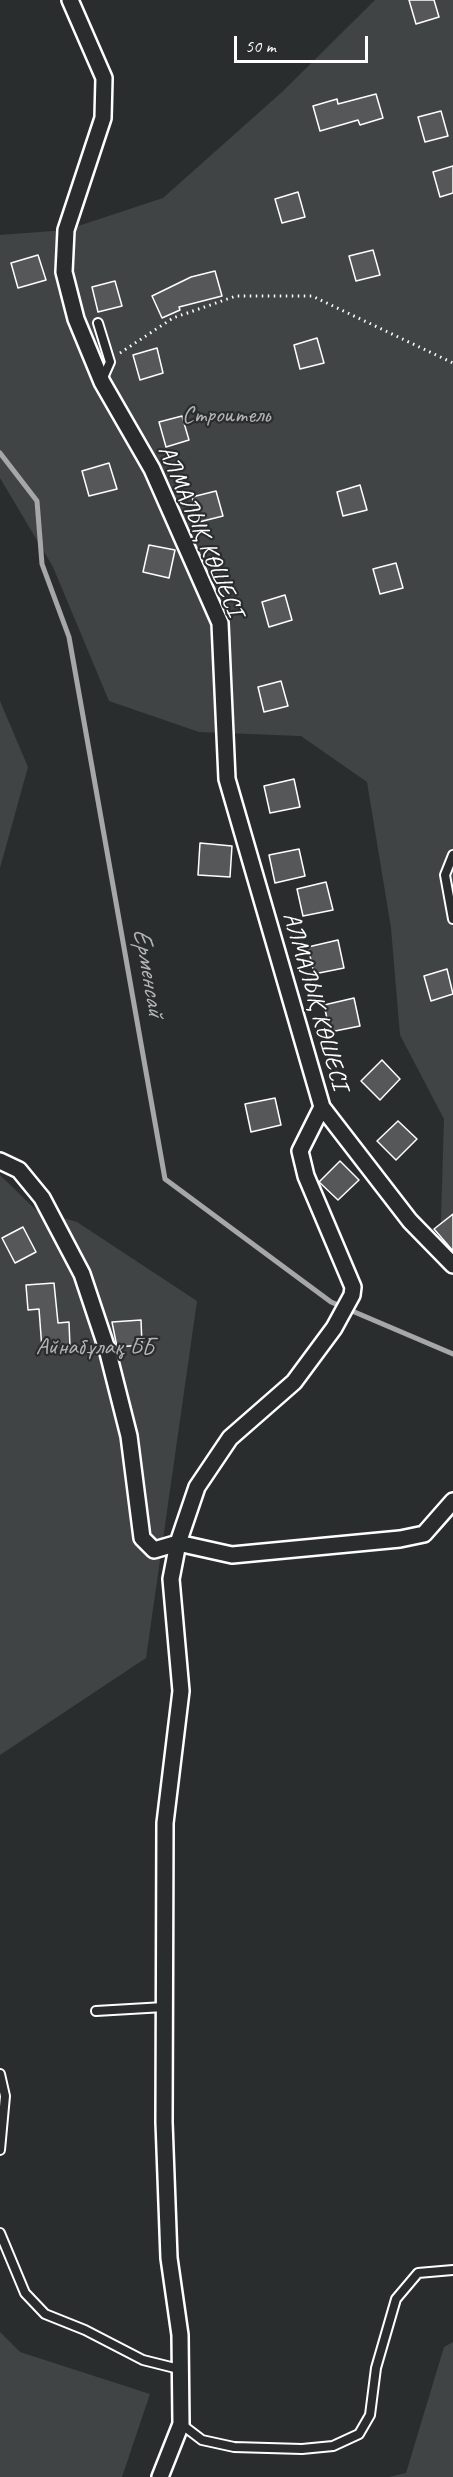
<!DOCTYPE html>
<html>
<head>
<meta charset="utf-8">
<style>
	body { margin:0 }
	#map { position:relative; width:453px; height:2477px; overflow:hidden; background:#2a2d2e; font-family:Caveat,sans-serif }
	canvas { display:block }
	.scale { position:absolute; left:234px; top:36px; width:134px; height:27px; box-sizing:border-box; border:3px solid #fff; border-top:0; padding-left:8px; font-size:18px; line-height:21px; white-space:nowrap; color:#fff; -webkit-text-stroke:4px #2a2d2e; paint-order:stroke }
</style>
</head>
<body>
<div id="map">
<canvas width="453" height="2477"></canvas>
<div class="scale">50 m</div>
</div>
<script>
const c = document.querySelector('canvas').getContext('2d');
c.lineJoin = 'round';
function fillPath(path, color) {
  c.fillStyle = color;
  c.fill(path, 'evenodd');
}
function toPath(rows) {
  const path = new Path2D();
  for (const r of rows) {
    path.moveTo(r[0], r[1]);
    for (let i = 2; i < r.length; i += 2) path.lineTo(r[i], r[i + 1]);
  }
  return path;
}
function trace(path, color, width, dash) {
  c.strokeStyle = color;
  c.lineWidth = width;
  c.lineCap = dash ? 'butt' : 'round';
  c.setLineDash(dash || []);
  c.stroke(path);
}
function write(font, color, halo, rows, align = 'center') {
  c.font = font + ' Caveat,sans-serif';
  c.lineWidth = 4.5;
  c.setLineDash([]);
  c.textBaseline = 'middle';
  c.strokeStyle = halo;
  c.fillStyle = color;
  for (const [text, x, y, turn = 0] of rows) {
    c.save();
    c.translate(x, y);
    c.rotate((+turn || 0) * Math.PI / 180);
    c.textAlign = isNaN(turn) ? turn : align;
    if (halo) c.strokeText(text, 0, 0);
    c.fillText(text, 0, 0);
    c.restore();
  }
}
fillPath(toPath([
	[375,0,453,0,453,1265,440,1252,444,1119,400,1035,391,928,367,782,301,736,199,732,109,701,53,567,0,478,0,235,66,230,163,198,282,92],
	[0,701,28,767,0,868],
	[0,1175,36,1210,77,1222,197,1301,146,1658,0,1755],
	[0,2332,20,2352,150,2394,122,2477,0,2477],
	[453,2342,453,2477,389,2477,406,2473,444,2347]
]), '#414445');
trace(toPath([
	[0,453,37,501,42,564,69,637,165,1179,331,1302,453,1354]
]), '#a6a7a7', 5);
const building = toPath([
	[409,0,434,0,439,17,416,24,409,0],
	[376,94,383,118,360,125,358,120,320,131,313,106,337,99,338,104,376,94],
	[441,111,448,136,425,142,418,117,441,111],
	[453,166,453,193,440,197,433,172,453,166],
	[298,192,305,217,282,223,275,199,298,192],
	[373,250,380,275,356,281,349,256,373,250],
	[38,255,46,280,18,288,11,263,38,255],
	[215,271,222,296,179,307,180,310,162,318,152,296,191,277,215,271],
	[115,281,122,306,98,312,92,287,115,281],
	[317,338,324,363,300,369,294,345,317,338],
	[157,348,163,373,140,380,133,355,157,348],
	[182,416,189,440,166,447,159,422,182,416],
	[109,463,117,489,89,496,82,471,109,463],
	[360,485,367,510,343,516,337,492,360,485],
	[216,491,223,516,199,522,192,497,216,491],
	[149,545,175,550,169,578,143,572,149,545],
	[396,563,403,588,380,594,373,569,396,563],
	[285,595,292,620,269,627,262,602,285,595],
	[281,681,288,706,264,712,258,687,281,681],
	[294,779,300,807,270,813,264,786,294,779],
	[200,843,232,846,230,877,198,875,200,843],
	[299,849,305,876,275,883,269,855,299,849],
	[326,882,333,910,303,916,297,889,326,882],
	[338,940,344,968,314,974,308,947,338,940],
	[447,969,453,994,431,1001,424,976,447,969],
	[354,998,360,1026,330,1032,324,1005,354,998],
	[382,1060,400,1079,380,1100,361,1081,382,1060],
	[275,1098,281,1125,251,1132,245,1104,275,1098],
	[398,1121,417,1139,396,1160,377,1141,398,1121],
	[340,1161,359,1180,338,1200,319,1182,340,1161],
	[453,1214,453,1251,434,1229,453,1214],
	[23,1227,36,1252,15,1263,2,1238,23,1227],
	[54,1283,58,1323,69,1322,70,1347,42,1349,39,1309,28,1310,26,1285,54,1283],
	[141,1320,142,1345,117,1347,112,1322,141,1320]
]);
fillPath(building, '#555758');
trace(building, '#fff', 1.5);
const lane = toPath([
	[98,323,110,362,102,380],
	[453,855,445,875,453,919],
	[96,2011,164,2007],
	[0,2074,5,2096,0,2150],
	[0,2233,25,2293,45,2314,85,2330,143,2360,179,2369],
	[181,2424,202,2440,234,2447,302,2449,333,2446,359,2434,370,2415,376,2368,396,2299,418,2273,453,2270]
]);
const street = toPath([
	[70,0,104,78,103,118,66,230,64,272,76,319,102,382,152,469,220,623,227,779,322,1107,410,1221,453,1265],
	[0,1161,19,1170,42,1198,82,1274,107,1349,129,1436,142,1538,154,1550,178,1543,232,1555,400,1539,424,1534,453,1501],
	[160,2477,181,2424,180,2335,169,2258,164,2122,165,1823,181,1691,171,1579,178,1543,197,1487,230,1438,294,1382,334,1328,352,1295,353,1287,306,1176,300,1151,322,1107]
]);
trace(lane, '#fff', 12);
trace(street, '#fff', 20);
trace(toPath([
	[120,353,173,318,236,296,312,296,453,363]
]), '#fff', 3, [1.5, 4.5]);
trace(lane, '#2a2d2e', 8);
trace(street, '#2a2d2e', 15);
write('24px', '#b3b4b5', '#2a2d2e', [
	["Строитель",226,416],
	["Айнабұлақ ББ",95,1348]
]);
write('24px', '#fff', '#2a2d2e', [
	["АЛМАЛЫҚ КӨШЕСІ",200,531,67],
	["АЛМАЛЫҚ КӨШЕСІ",315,1001,74]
]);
write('italic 26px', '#b4b6b6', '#2a2d2e', [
	["Ерменсай",148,972,80]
]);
</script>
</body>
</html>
